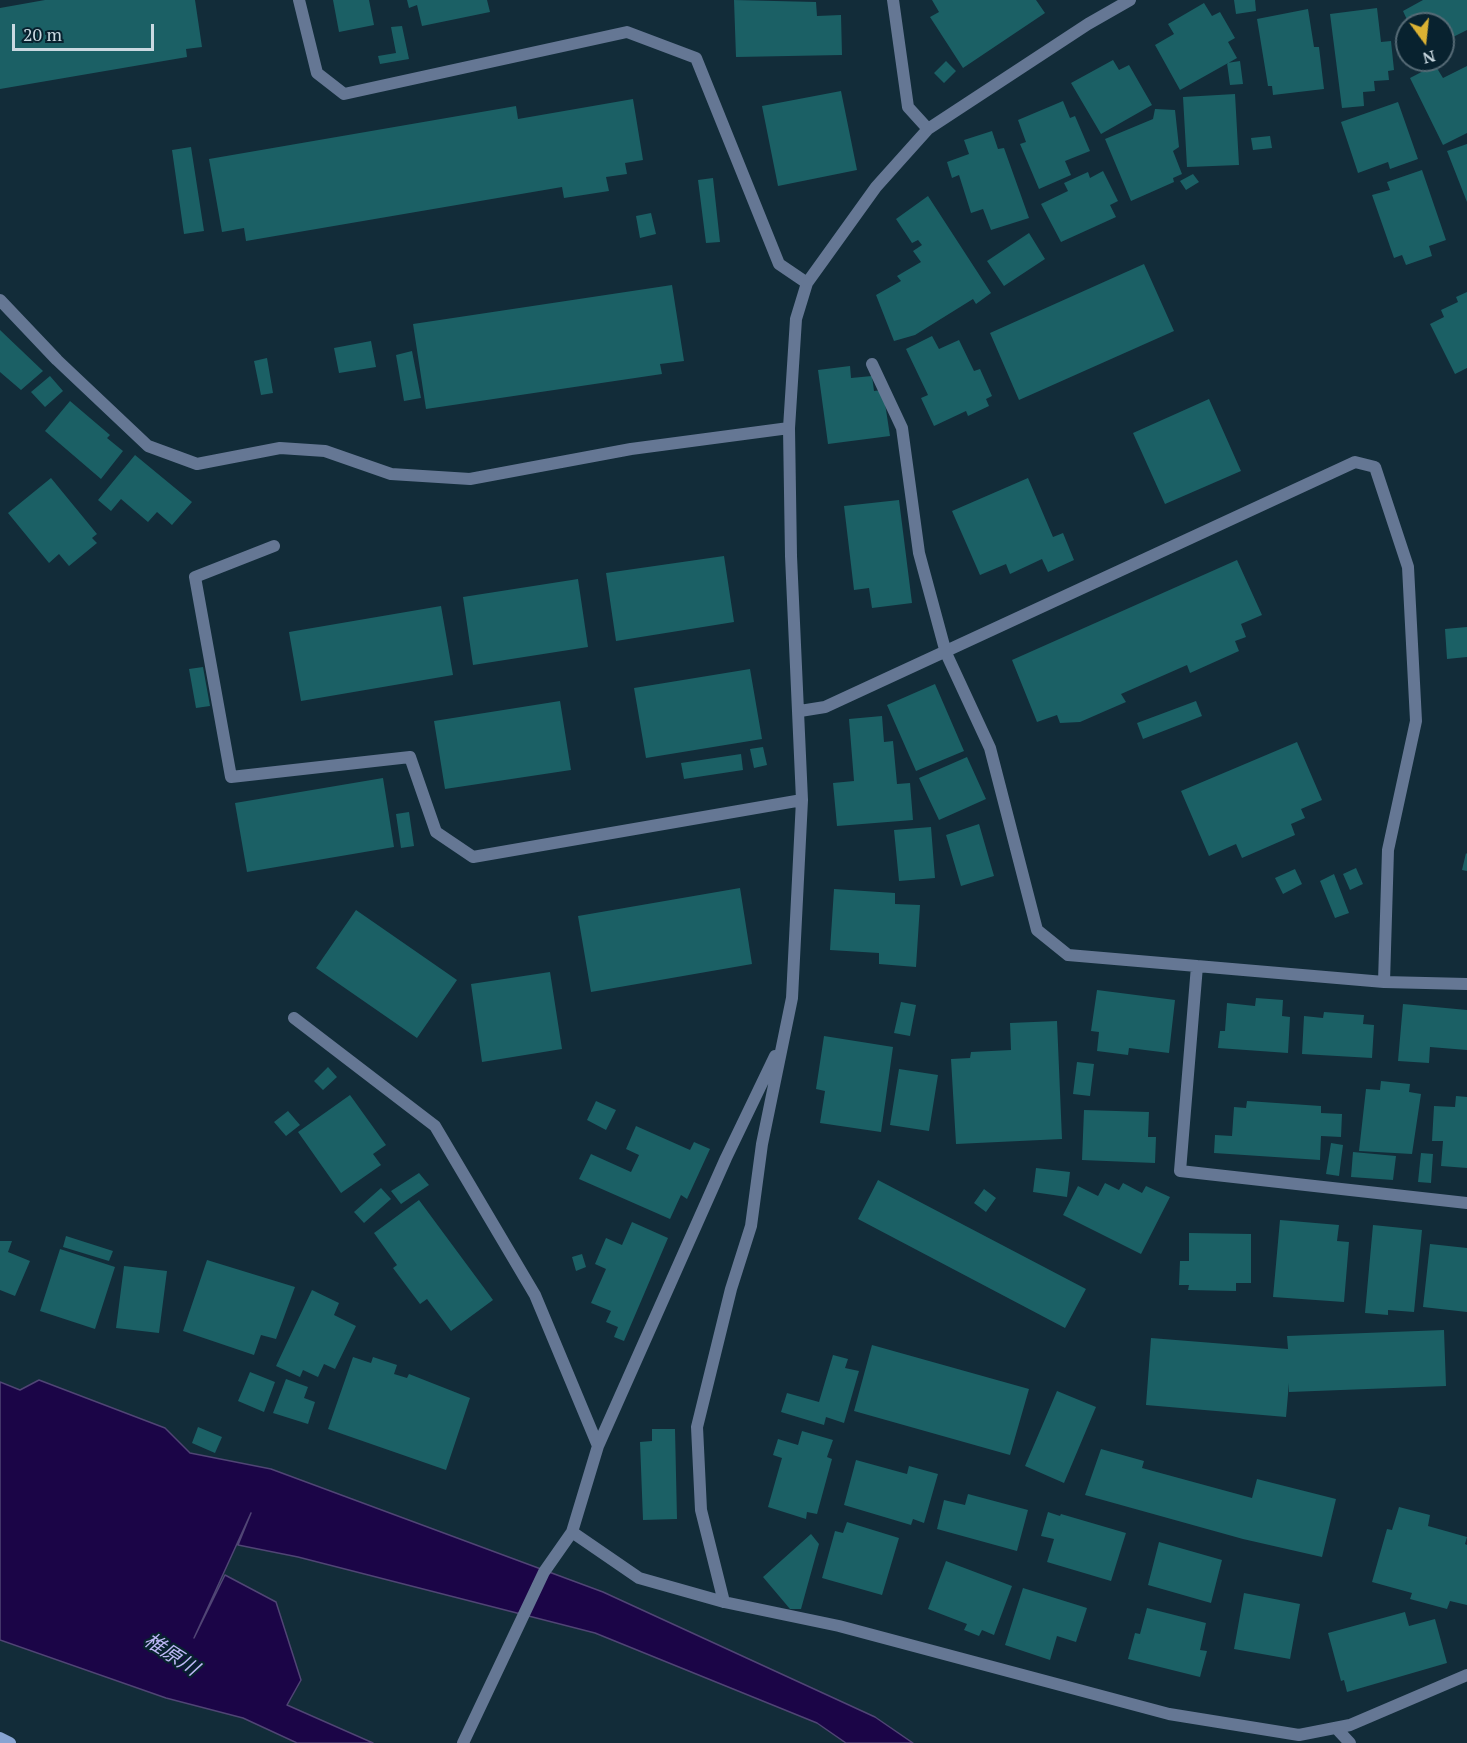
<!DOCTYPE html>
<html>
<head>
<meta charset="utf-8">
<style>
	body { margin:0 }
	#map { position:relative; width:1467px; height:1743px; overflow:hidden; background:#122c39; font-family:"PT Serif",serif }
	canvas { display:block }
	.north { position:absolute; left:1395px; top:12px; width:60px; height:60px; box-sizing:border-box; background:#08222f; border:2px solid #566b76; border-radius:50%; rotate:165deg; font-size:16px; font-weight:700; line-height:24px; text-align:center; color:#cad9e1 }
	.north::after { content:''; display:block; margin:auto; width:21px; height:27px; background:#dbb233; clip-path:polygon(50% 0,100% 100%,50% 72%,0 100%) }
	.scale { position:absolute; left:12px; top:24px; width:142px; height:27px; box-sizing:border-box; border:3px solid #cad9e1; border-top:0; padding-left:8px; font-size:18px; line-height:21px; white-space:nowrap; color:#cad9e1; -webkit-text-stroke:4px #08222f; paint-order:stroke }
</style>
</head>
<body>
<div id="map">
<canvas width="1467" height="1743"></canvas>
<div class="north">N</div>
<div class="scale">20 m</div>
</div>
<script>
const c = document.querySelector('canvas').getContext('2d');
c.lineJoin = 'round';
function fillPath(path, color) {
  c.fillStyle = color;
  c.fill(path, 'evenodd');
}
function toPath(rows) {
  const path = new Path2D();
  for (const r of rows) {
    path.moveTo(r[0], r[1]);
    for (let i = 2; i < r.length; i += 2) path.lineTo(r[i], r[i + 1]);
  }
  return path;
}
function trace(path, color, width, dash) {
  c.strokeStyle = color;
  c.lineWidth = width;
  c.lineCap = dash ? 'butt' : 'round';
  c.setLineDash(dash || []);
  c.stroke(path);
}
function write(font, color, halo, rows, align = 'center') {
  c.font = font + ' "PT Serif","Noto Sans JP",serif';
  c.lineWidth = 4.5;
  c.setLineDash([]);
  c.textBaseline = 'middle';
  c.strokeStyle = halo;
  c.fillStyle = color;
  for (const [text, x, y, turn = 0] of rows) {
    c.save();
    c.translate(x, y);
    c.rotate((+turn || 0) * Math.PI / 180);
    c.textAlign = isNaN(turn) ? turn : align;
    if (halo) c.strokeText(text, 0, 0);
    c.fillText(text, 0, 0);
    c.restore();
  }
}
const water = toPath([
	[39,1380,165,1428,190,1453,271,1469,603,1592,875,1717,913,1743,846,1743,817,1723,595,1633,298,1557,238,1545,251,1513,194,1638,225,1575,276,1602,301,1680,287,1705,373,1743,297,1743,243,1718,166,1698,0,1640,0,1382,20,1390,39,1380]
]);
fillPath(water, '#1b0547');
trace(water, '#504575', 1.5);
fillPath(toPath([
	[45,0,195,0,202,47,186,49,187,57,0,89,0,8],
	[333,0,369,0,374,25,339,32],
	[407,0,487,0,490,12,422,26,417,5,409,8],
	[734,0,816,2,817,16,841,15,842,55,736,57],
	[932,0,1036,0,1045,13,963,68,930,17,939,12],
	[1234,0,1255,0,1256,11,1236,14],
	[1423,0,1467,0,1467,30,1443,42,1443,24,1409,24,1403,11],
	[1204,3,1212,16,1220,12,1235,38,1228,42,1237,58,1180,90,1155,45,1174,34,1168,24],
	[1377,8,1381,42,1391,41,1394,70,1388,71,1389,80,1374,81,1375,91,1363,92,1364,106,1342,108,1330,14],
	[1308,9,1314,47,1319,47,1324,89,1273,95,1272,86,1268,86,1257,19],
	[402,26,409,59,380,64,378,56,396,53,391,27],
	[1113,60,1119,70,1129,65,1152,105,1101,134,1071,83],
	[946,61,956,71,944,83,934,73],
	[1240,61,1243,84,1230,85,1227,63],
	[1435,65,1443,78,1467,66,1467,133,1443,145,1410,78],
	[841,91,857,170,778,186,762,106],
	[1235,94,1239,165,1187,167,1183,97],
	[633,99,643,160,625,163,627,174,606,177,609,191,564,198,562,187,246,241,244,228,222,232,209,159,516,106,518,119],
	[1063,101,1070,118,1075,116,1090,151,1065,161,1071,175,1039,189,1020,144,1026,142,1018,120],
	[1398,102,1418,159,1390,169,1388,162,1358,173,1341,122],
	[1155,109,1175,110,1179,147,1173,151,1182,174,1173,178,1174,182,1131,201,1105,139,1153,119],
	[992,131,998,149,1004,148,1029,218,991,230,983,209,971,213,959,175,952,178,947,162,969,154,964,140],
	[1270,136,1272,148,1253,150,1251,138],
	[1467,144,1467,202,1447,151],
	[191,147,204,231,184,234,172,150],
	[1422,170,1446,240,1429,246,1432,256,1406,265,1402,255,1394,258,1372,195,1390,190,1387,182],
	[1103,171,1118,201,1110,205,1116,217,1061,242,1041,204,1068,191,1064,183,1088,172,1090,178],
	[1193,174,1199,182,1186,190,1180,181],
	[713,178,720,242,706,243,698,180],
	[928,196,991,293,976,304,973,299,915,335,894,341,876,295,901,281,897,276,921,262,913,251,922,245,918,240,912,243,896,219],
	[651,213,656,234,640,238,636,216],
	[1029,233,1045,259,1004,286,987,261],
	[1144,264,1174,331,1019,400,990,333],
	[672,285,684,361,660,364,662,374,426,409,413,324],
	[1467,292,1467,368,1455,374,1430,324,1444,317,1441,310,1458,302,1456,297],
	[0,330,43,371,21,390,0,372],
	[932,336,939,349,959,340,974,371,980,369,992,396,986,399,989,406,968,416,966,411,934,426,921,398,928,395,906,349],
	[371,341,376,367,339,373,334,348],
	[412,351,421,398,404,401,396,355],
	[267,358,273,393,261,395,254,361],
	[850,366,851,378,872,376,874,391,883,390,890,436,828,444,818,370],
	[50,376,63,391,45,407,31,392],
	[1209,399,1241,471,1165,504,1133,433],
	[70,401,110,435,107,438,123,451,101,479,45,431],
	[135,455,192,502,172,525,157,512,148,522,121,499,111,511,98,500],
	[51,478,97,534,92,538,97,543,69,566,59,554,49,563,8,513],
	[1028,478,1053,537,1063,533,1074,560,1048,572,1042,559,1010,574,1006,564,980,575,952,511],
	[899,500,912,603,872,608,869,588,854,590,844,506],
	[724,556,734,622,616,641,606,573],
	[1237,560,1262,615,1241,624,1246,637,1235,641,1239,651,1190,673,1187,665,1121,694,1126,702,1080,722,1060,723,1057,715,1037,722,1012,660],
	[578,579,588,647,473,665,463,597],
	[441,606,453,675,301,701,289,632],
	[1467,627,1467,657,1447,659,1445,629],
	[203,667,210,706,196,708,189,669],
	[750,669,762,739,646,758,634,688],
	[935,684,964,751,916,771,887,705],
	[560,701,571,770,445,789,434,721],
	[1196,701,1202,716,1143,739,1137,723],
	[882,716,884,742,893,741,897,784,910,783,913,820,837,826,833,783,854,781,849,719],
	[1297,742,1322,800,1301,809,1305,818,1291,824,1295,835,1242,858,1236,844,1209,856,1181,791],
	[763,747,767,765,754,768,750,749],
	[741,754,743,770,684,779,681,763],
	[967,757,986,799,939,820,919,778],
	[383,778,394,847,247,872,235,803],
	[409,812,414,846,401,848,396,814],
	[979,824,994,876,961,886,946,835],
	[931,827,935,878,899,881,894,830],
	[1466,853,1467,854,1467,871,1462,870],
	[1356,868,1363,884,1350,890,1343,874],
	[1295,869,1302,884,1283,894,1275,878],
	[1334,874,1349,913,1335,918,1320,881],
	[740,888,752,964,591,992,578,916],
	[834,889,895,893,895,904,920,905,916,967,879,964,879,953,830,950],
	[356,910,457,980,417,1038,316,968],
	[550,972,562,1049,482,1062,471,984],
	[1097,990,1175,1000,1169,1053,1129,1048,1128,1055,1097,1051,1099,1032,1091,1031],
	[1256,998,1283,1000,1282,1016,1290,1017,1288,1053,1218,1048,1220,1031,1225,1031,1227,1003,1255,1006],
	[901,1002,916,1005,910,1036,894,1033],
	[1403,1004,1467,1010,1467,1050,1430,1047,1429,1063,1398,1061],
	[1324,1012,1364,1015,1363,1024,1374,1025,1372,1058,1302,1054,1304,1016,1323,1018],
	[1057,1021,1062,1139,956,1144,951,1059,970,1058,971,1052,1011,1050,1010,1023],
	[824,1036,893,1047,881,1132,820,1123,825,1091,816,1089],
	[1077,1062,1094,1064,1090,1096,1073,1094],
	[328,1067,337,1077,323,1090,314,1081],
	[899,1069,938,1075,929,1131,890,1125],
	[1381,1081,1410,1084,1409,1092,1421,1094,1412,1154,1359,1151,1366,1089,1380,1090],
	[350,1095,386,1145,373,1154,381,1165,341,1193,298,1132],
	[1456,1096,1467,1097,1467,1168,1441,1166,1443,1141,1432,1141,1434,1106,1455,1107],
	[596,1101,616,1110,606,1130,587,1120],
	[1247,1101,1321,1106,1321,1113,1342,1114,1341,1137,1321,1136,1320,1160,1214,1153,1215,1135,1232,1136,1234,1107,1246,1108],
	[1084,1110,1149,1112,1148,1137,1156,1137,1155,1163,1082,1160],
	[288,1111,300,1125,286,1136,274,1122],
	[636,1126,690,1150,694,1142,710,1149,687,1199,681,1195,670,1219,579,1179,591,1154,631,1172,639,1155,626,1149],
	[1331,1143,1343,1145,1339,1176,1326,1174],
	[1353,1152,1396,1156,1393,1180,1351,1177],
	[1421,1153,1433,1154,1431,1183,1418,1182],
	[1036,1168,1070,1172,1067,1197,1033,1192],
	[419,1173,429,1185,401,1204,391,1191],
	[878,1180,1086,1289,1065,1328,858,1219],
	[1105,1183,1119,1190,1123,1183,1142,1193,1146,1186,1170,1197,1141,1254,1063,1215,1078,1186,1098,1196],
	[381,1188,391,1199,364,1223,354,1212],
	[984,1189,996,1198,986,1212,974,1203],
	[419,1200,493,1300,451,1331,427,1299,420,1304,393,1268,397,1265,374,1233],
	[1280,1220,1339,1225,1337,1241,1349,1242,1344,1302,1273,1297],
	[632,1222,668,1238,624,1341,614,1337,618,1327,606,1322,611,1311,591,1303,606,1269,595,1264,606,1238,622,1245],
	[1373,1225,1422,1230,1414,1312,1388,1310,1388,1315,1365,1313],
	[1189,1233,1251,1234,1251,1283,1236,1283,1236,1291,1188,1290,1189,1285,1179,1285,1180,1261,1189,1261],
	[66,1236,113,1251,109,1261,63,1247],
	[0,1241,12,1241,8,1252,30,1261,15,1296,0,1290],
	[1430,1244,1467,1248,1467,1312,1423,1307],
	[60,1249,115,1267,95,1329,40,1311],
	[582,1254,586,1267,576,1271,572,1257],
	[207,1260,295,1287,276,1339,261,1335,254,1355,183,1331],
	[124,1266,167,1271,159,1333,116,1328],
	[312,1290,339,1303,334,1315,356,1326,335,1369,324,1364,318,1377,303,1370,300,1377,276,1366],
	[1444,1330,1446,1386,1289,1392,1289,1383,1286,1417,1146,1405,1151,1338,1288,1349,1287,1336],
	[872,1345,1029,1389,1010,1455,854,1411],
	[833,1355,848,1359,845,1368,859,1371,844,1423,826,1417,824,1425,781,1412,787,1393,819,1402],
	[353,1357,371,1363,373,1357,397,1365,394,1374,407,1378,409,1374,470,1398,446,1470,328,1429],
	[250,1372,275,1382,264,1412,238,1401],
	[286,1379,308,1387,304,1398,315,1402,308,1424,273,1413],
	[1057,1391,1096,1407,1064,1483,1025,1466],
	[198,1427,222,1437,215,1453,192,1443],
	[652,1429,675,1429,677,1519,643,1520,640,1442,652,1441],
	[802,1431,833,1440,827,1457,832,1459,817,1514,807,1512,806,1519,768,1507,782,1458,773,1455,778,1439,798,1445],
	[1101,1449,1144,1461,1142,1468,1252,1498,1257,1479,1336,1499,1322,1557,1243,1539,1085,1495],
	[856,1460,907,1474,909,1466,938,1474,924,1523,913,1519,911,1525,844,1505],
	[968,1494,1028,1510,1017,1551,937,1529,944,1500,965,1505],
	[1399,1507,1430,1515,1428,1526,1467,1537,1465,1544,1467,1545,1467,1605,1450,1601,1447,1609,1410,1599,1412,1593,1372,1582,1387,1529,1392,1530],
	[1048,1512,1060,1516,1061,1514,1126,1533,1111,1581,1047,1562,1054,1539,1041,1536],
	[847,1522,899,1538,882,1595,822,1578,835,1531,843,1533],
	[811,1534,819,1544,801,1609,790,1609,763,1577],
	[1159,1542,1222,1560,1211,1603,1148,1585],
	[946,1561,1012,1586,994,1635,982,1630,979,1636,964,1630,967,1624,928,1609],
	[1023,1588,1087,1608,1076,1642,1057,1636,1050,1660,1005,1645],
	[1244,1593,1300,1604,1290,1659,1234,1649],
	[1147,1608,1206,1623,1200,1650,1207,1651,1200,1677,1128,1659,1135,1633,1140,1634],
	[1405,1612,1409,1626,1435,1619,1447,1663,1347,1692,1344,1680,1341,1681,1328,1633]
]), '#1b6065');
trace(toPath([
	[299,0,317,73,344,94,627,32,696,58,779,264,807,283],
	[893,0,908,107,928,129],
	[0,300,57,360,148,446,197,464,280,448,325,451,391,474,470,479,631,449,789,428],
	[872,364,902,428,919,553,946,653,990,748,1037,930,1068,955,1384,982],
	[274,546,195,577,231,777,410,757,436,832,473,857,802,800],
	[800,711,825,707,1355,462,1375,467,1408,567,1416,721,1388,850,1384,982,1467,984],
	[1197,966,1180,1171,1467,1203],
	[294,1018,435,1126,535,1295,598,1446],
	[572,1532,598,1446,726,1158,775,1056],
	[724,1602,701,1510,697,1427,731,1289,751,1226,762,1144,792,998,802,800,791,556,789,428,796,319,807,283,876,187,928,129,1088,24,1130,0],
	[1336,1728,1350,1743],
	[463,1743,544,1572,572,1532,639,1578,724,1602,839,1626,1169,1714,1299,1735,1350,1725,1467,1675]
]), '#657794', 12);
trace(toPath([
	[0,1738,10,1743]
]), '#87a4d2', 12);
write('italic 20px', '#bdb8f5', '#08222f', [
	["椎原川",171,1655,33]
]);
</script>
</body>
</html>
